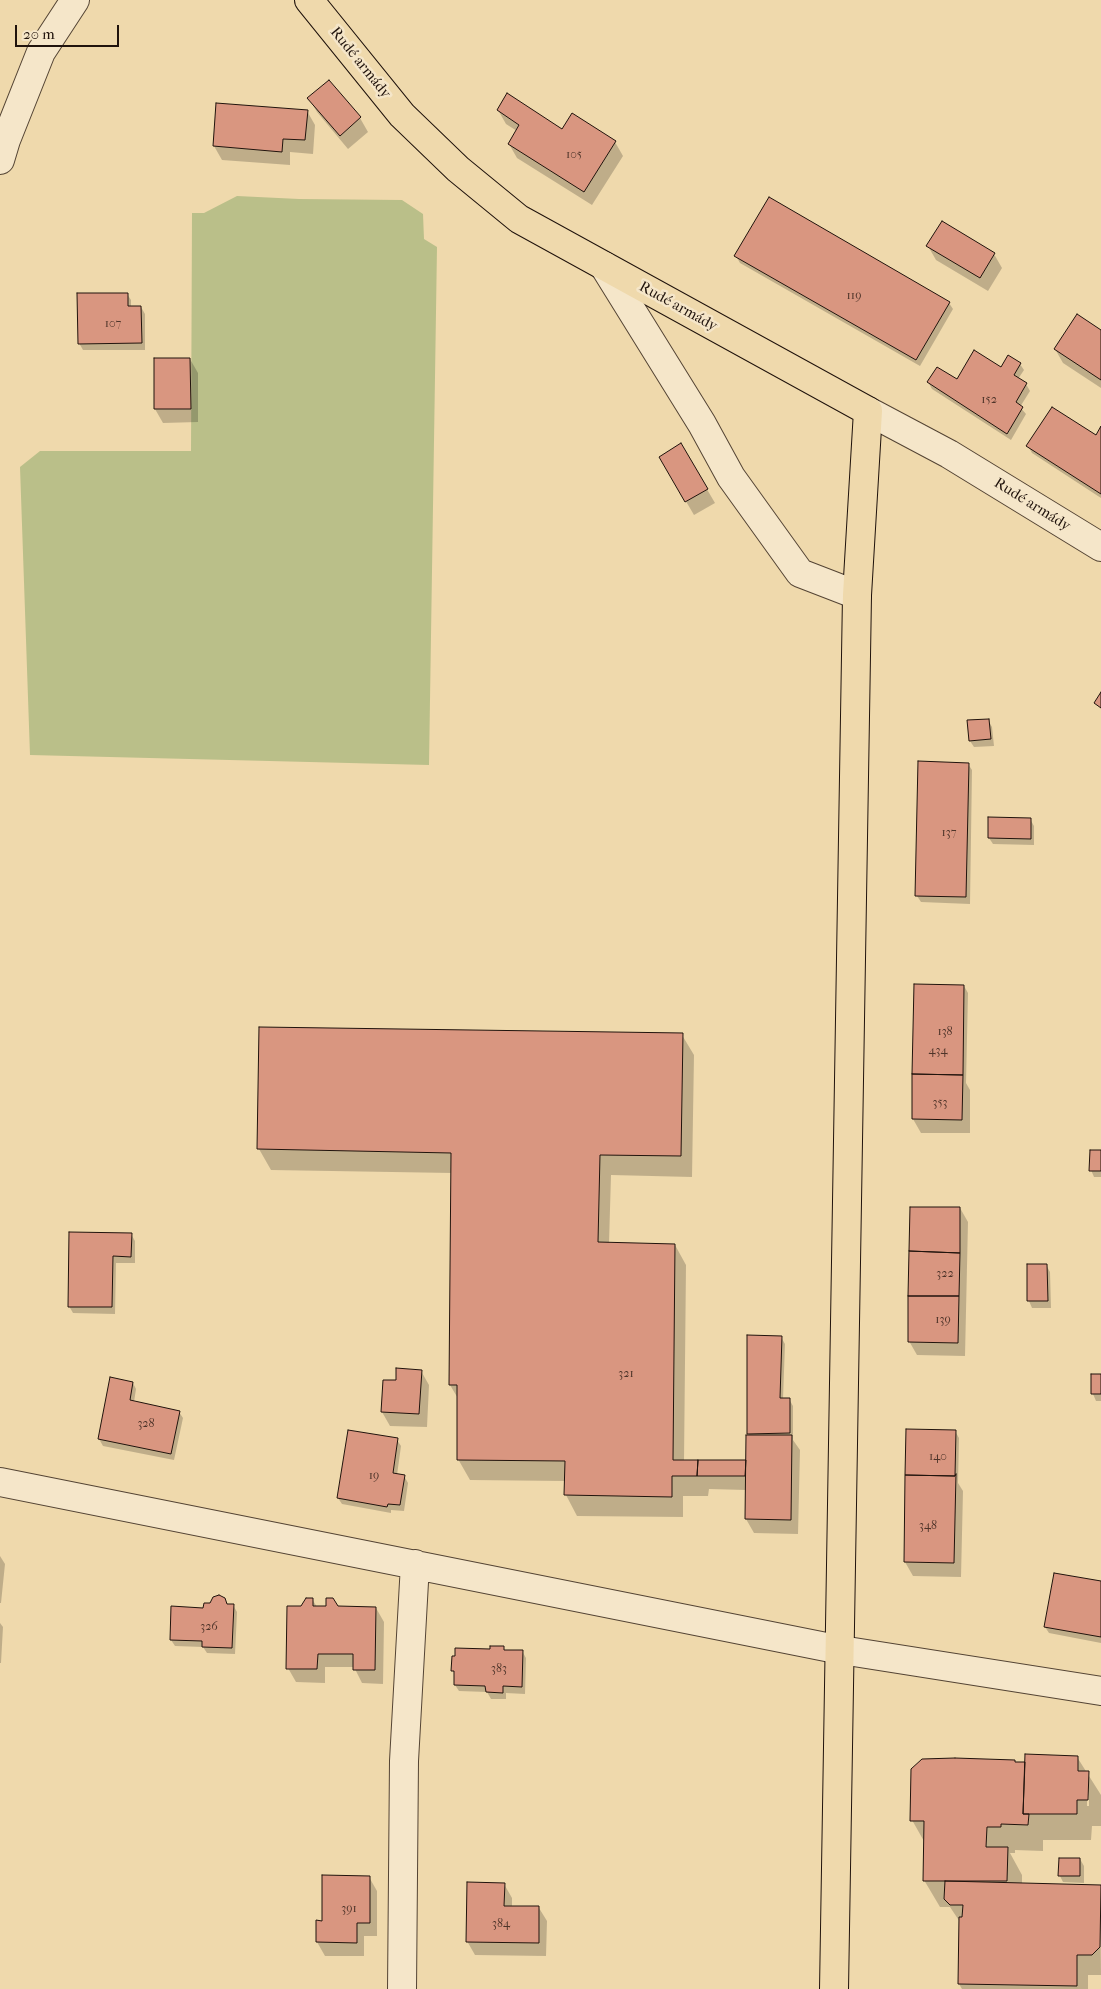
<!DOCTYPE html>
<html>
<head>
<meta charset="utf-8">
<style>
	body { margin:0 }
	#map { position:relative; width:1101px; height:1989px; overflow:hidden; background:#efd9ac; font-family:"IM FELL French Canon",serif }
	canvas { display:block }
	.scale { position:absolute; left:15px; top:25px; width:104px; height:22px; box-sizing:border-box; border:2px solid #20130c; border-top:0; padding-left:6px; font-size:15px; line-height:18px; white-space:nowrap; color:#20130c; -webkit-text-stroke:4px #f5e6c9; paint-order:stroke }
</style>
</head>
<body>
<div id="map">
<canvas width="1101" height="1989"></canvas>
<div class="scale">20 m</div>
</div>
<script>
const c = document.querySelector('canvas').getContext('2d');
c.lineJoin = 'round';
function fillPath(path, color) {
  c.fillStyle = color;
  c.fill(path, 'evenodd');
}
function toPath(rows) {
  const path = new Path2D();
  for (const r of rows) {
    path.moveTo(r[0], r[1]);
    for (let i = 2; i < r.length; i += 2) path.lineTo(r[i], r[i + 1]);
  }
  return path;
}
function trace(path, color, width, dash) {
  c.strokeStyle = color;
  c.lineWidth = width;
  c.lineCap = dash ? 'butt' : 'round';
  c.setLineDash(dash || []);
  c.stroke(path);
}
function write(font, color, halo, rows, align = 'center') {
  c.font = font + ' "IM FELL French Canon",serif';
  c.lineWidth = 5;
  c.setLineDash([]);
  c.textBaseline = 'middle';
  c.strokeStyle = halo;
  c.fillStyle = color;
  for (const [text, x, y, turn = 0] of rows) {
    c.save();
    c.translate(x, y);
    c.rotate((+turn || 0) * Math.PI / 180);
    c.textAlign = isNaN(turn) ? turn : align;
    if (halo) c.strokeText(text, 0, 0);
    c.fillText(text, 0, 0);
    c.restore();
  }
}
fillPath(toPath([
	[237,196,299,199,402,200,423,214,424,239,437,247,429,765,30,755,20,467,40,451,191,451,192,213,204,213]
]), '#babf89');
fillPath(toPath([
	[309,98,360,118,368,132,348,149,317,112],
	[498,110,563,131,573,115,615,142,623,156,592,205,517,158,509,144,517,131,506,124],
	[307,111,315,125,313,154,290,152,290,165,222,160,214,146],
	[942,223,994,254,1002,268,988,291,936,260,928,246],
	[736,256,949,303,953,309,920,366,740,263],
	[127,294,131,300,131,307,141,307,145,314,145,350,83,350,79,343],
	[1101,331,1101,388,1063,363,1055,349],
	[190,359,198,373,198,422,163,423,155,409],
	[1020,364,1024,370,1018,379,1026,384,1030,391,1020,407,1026,414,1011,440,932,389,928,382,958,381],
	[1101,428,1101,498,1032,453,1028,446,1096,437],
	[681,445,715,503,694,515,660,457],
	[988,720,992,727,994,746,974,747,970,741],
	[968,764,972,770,970,904,921,902,917,896],
	[1030,819,1034,826,1034,845,993,844,989,838],
	[964,986,968,993,966,1083,970,1090,970,1133,921,1133,913,1119],
	[682,1035,694,1055,692,1177,611,1175,609,1244,675,1245,686,1265,684,1461,747,1462,750,1436,748,1433,781,1337,785,1344,783,1399,789,1399,793,1406,793,1440,800,1450,798,1534,754,1533,746,1519,746,1490,709,1489,708,1496,683,1496,683,1517,577,1516,566,1495,566,1481,470,1480,458,1459,459,1400,450,1385,452,1173,271,1170,259,1149],
	[1101,1152,1101,1177,1094,1177,1091,1170],
	[960,1208,968,1222,965,1356,917,1355,909,1341],
	[131,1234,135,1241,135,1263,116,1263,115,1314,73,1313,69,1306],
	[1046,1265,1050,1272,1051,1308,1032,1308,1029,1301,1028,1266],
	[421,1371,429,1385,427,1427,390,1426,382,1412],
	[1092,1375,1101,1375,1101,1401,1096,1401,1093,1394],
	[133,1383,136,1389,134,1402,179,1412,183,1418,174,1460,103,1446,99,1439],
	[907,1430,955,1431,959,1438,958,1483,963,1491,961,1577,913,1576,905,1562],
	[397,1440,401,1446,397,1475,404,1476,408,1483,404,1511,391,1510,391,1513,342,1504,338,1498],
	[0,1556,5,1564,1,1603,0,1603],
	[1101,1582,1101,1643,1049,1633,1045,1627],
	[224,1599,228,1605,233,1605,237,1612,235,1654,207,1653,203,1647,175,1646,171,1640,211,1604],
	[312,1599,317,1607,376,1608,384,1622,383,1684,362,1683,354,1667,325,1667,325,1683,296,1682,288,1668,302,1607],
	[0,1623,3,1627,1,1663,0,1663],
	[503,1648,505,1651,522,1651,526,1658,525,1694,506,1693,506,1699,491,1699,487,1692,459,1691,455,1685,456,1676,453,1671,491,1650],
	[1077,1757,1101,1795,1101,1826,1092,1826,1091,1840,1043,1840,1043,1851,1015,1850,1015,1853,1010,1853,1022,1875,1022,1884,1100,1886,1101,1975,1088,1975,1088,1989,962,1989,959,1984,960,1922,950,1907,940,1907,924,1880,925,1843,912,1820,1016,1763],
	[1087,1787,1089,1789,1089,1806,1087,1806],
	[1080,1859,1084,1866,1084,1883,1063,1882,1060,1876],
	[369,1877,377,1891,377,1936,364,1936,364,1956,325,1956,317,1942,323,1922],
	[504,1884,512,1898,512,1907,539,1908,547,1921,546,1956,475,1955,467,1941]
]), '#0003');
const building = toPath([
	[329,80,361,117,340,136,307,98,329,80],
	[507,93,562,129,572,113,616,141,584,192,508,144,519,125,497,110,507,93],
	[216,103,308,110,305,140,283,139,282,152,213,146,216,103],
	[769,197,950,302,916,360,734,256,769,197],
	[942,221,995,253,980,278,926,246,942,221],
	[77,293,128,293,128,306,141,306,142,343,78,344,77,293],
	[1077,314,1101,330,1101,380,1054,349,1077,314],
	[974,350,1001,367,1008,355,1021,363,1014,375,1027,383,1016,402,1023,407,1007,434,927,382,937,367,957,379,974,350],
	[154,358,190,358,191,409,154,409,154,358],
	[1052,407,1096,435,1101,426,1101,494,1026,446,1052,407],
	[681,443,708,489,685,502,659,457,681,443],
	[1101,692,1101,708,1094,703,1101,692],
	[989,719,991,739,969,741,967,720,989,719],
	[918,761,969,763,966,897,915,896,918,761],
	[988,817,1031,818,1031,839,988,838,988,817],
	[914,984,964,985,963,1075,912,1074,914,984],
	[259,1027,683,1033,681,1156,600,1155,598,1242,675,1244,673,1460,698,1460,697,1476,672,1476,672,1497,564,1495,565,1461,457,1460,457,1385,449,1385,451,1153,257,1149,259,1027],
	[912,1074,963,1075,962,1120,912,1119,912,1074],
	[1090,1150,1101,1150,1101,1171,1089,1171,1090,1150],
	[910,1207,960,1207,960,1253,909,1251,910,1207],
	[69,1232,132,1233,131,1257,113,1256,112,1307,68,1307,69,1232],
	[909,1251,960,1253,959,1296,908,1296,909,1251],
	[1027,1264,1047,1264,1048,1301,1027,1301,1027,1264],
	[908,1296,959,1296,958,1343,908,1342,908,1296],
	[747,1335,782,1336,780,1398,790,1398,790,1433,747,1434,747,1335],
	[396,1368,422,1370,419,1414,381,1412,383,1380,396,1380,396,1368],
	[1091,1374,1101,1374,1101,1394,1091,1394,1091,1374],
	[110,1377,133,1382,130,1400,180,1411,171,1454,98,1439,110,1377],
	[906,1429,956,1430,955,1476,905,1475,906,1429],
	[348,1430,398,1438,393,1473,405,1475,400,1505,388,1504,387,1507,337,1498,348,1430],
	[746,1435,792,1435,791,1520,745,1519,746,1435],
	[698,1460,746,1460,745,1476,697,1476,698,1460],
	[956,1474,954,1563,904,1562,905,1475,955,1476,956,1474],
	[1054,1573,1101,1581,1101,1637,1044,1627,1054,1573],
	[219,1595,225,1598,227,1604,234,1604,232,1648,202,1647,202,1641,170,1640,171,1606,203,1608,204,1603,210,1603,213,1597,219,1595],
	[306,1598,313,1598,313,1606,326,1606,326,1598,333,1598,338,1606,376,1607,375,1670,353,1670,353,1654,318,1654,317,1669,286,1669,287,1606,301,1606,306,1598],
	[490,1646,504,1646,504,1650,523,1650,522,1687,503,1686,503,1693,486,1692,485,1686,454,1685,454,1671,451,1671,452,1656,455,1656,455,1648,490,1649,490,1646],
	[1025,1754,1078,1756,1078,1771,1089,1771,1088,1800,1077,1800,1077,1814,1023,1814,1025,1754],
	[955,1758,1015,1760,1015,1762,1025,1762,1023,1814,1029,1814,1028,1825,1001,1824,1001,1827,987,1827,986,1847,1008,1847,1007,1881,923,1881,924,1821,910,1821,911,1769,922,1759,955,1758],
	[1059,1858,1080,1858,1080,1876,1058,1876,1059,1858],
	[322,1875,370,1876,370,1923,357,1923,357,1943,316,1942,316,1920,322,1921,322,1875],
	[945,1881,1101,1885,1100,1947,1092,1955,1077,1955,1077,1986,958,1984,959,1917,962,1917,963,1905,950,1905,944,1899,945,1881],
	[467,1882,505,1883,504,1906,539,1906,539,1943,466,1942,467,1882]
]);
fillPath(building, '#d99680');
trace(building, '#20130c', 1);
const minor = toPath([
	[0,160,6,140,41,52,75,0],
	[604,266,702,424,731,477,800,573,857,595],
	[868,411,949,454,1101,547],
	[0,1482,841,1650,1101,1691],
	[402,1989,404,1761,415,1564]
]);
const major = toPath([
	[309,0,402,115,458,169,519,219,868,411,857,595,834,1989]
]);
trace(minor, '#544434', 30);
trace(major, '#20130c', 30);
trace(minor, '#f5e6c9', 28);
trace(major, '#efd9ac', 28);
write('12px', '#4e3429', null, [
	["105",574,155],
	["119",854,296],
	["107",113,324],
	["152",989,400],
	["137",949,833],
	["138",945,1032],
	["434",938,1051],
	["353",940,1103],
	["322",945,1274],
	["139",943,1320],
	["321",626,1374],
	["328",146,1424],
	["140",938,1457],
	["19",374,1476],
	["348",928,1526],
	["326",209,1627],
	["383",499,1669],
	["391",349,1909],
	["384",501,1924]
]);
write('15px', '#20130c', '#f5e6c9', [
	["Rudé armády",360,63,51],
	["Rudé armády",678,307,29],
	["Rudé armády",1032,505,32]
]);
</script>
</body>
</html>
